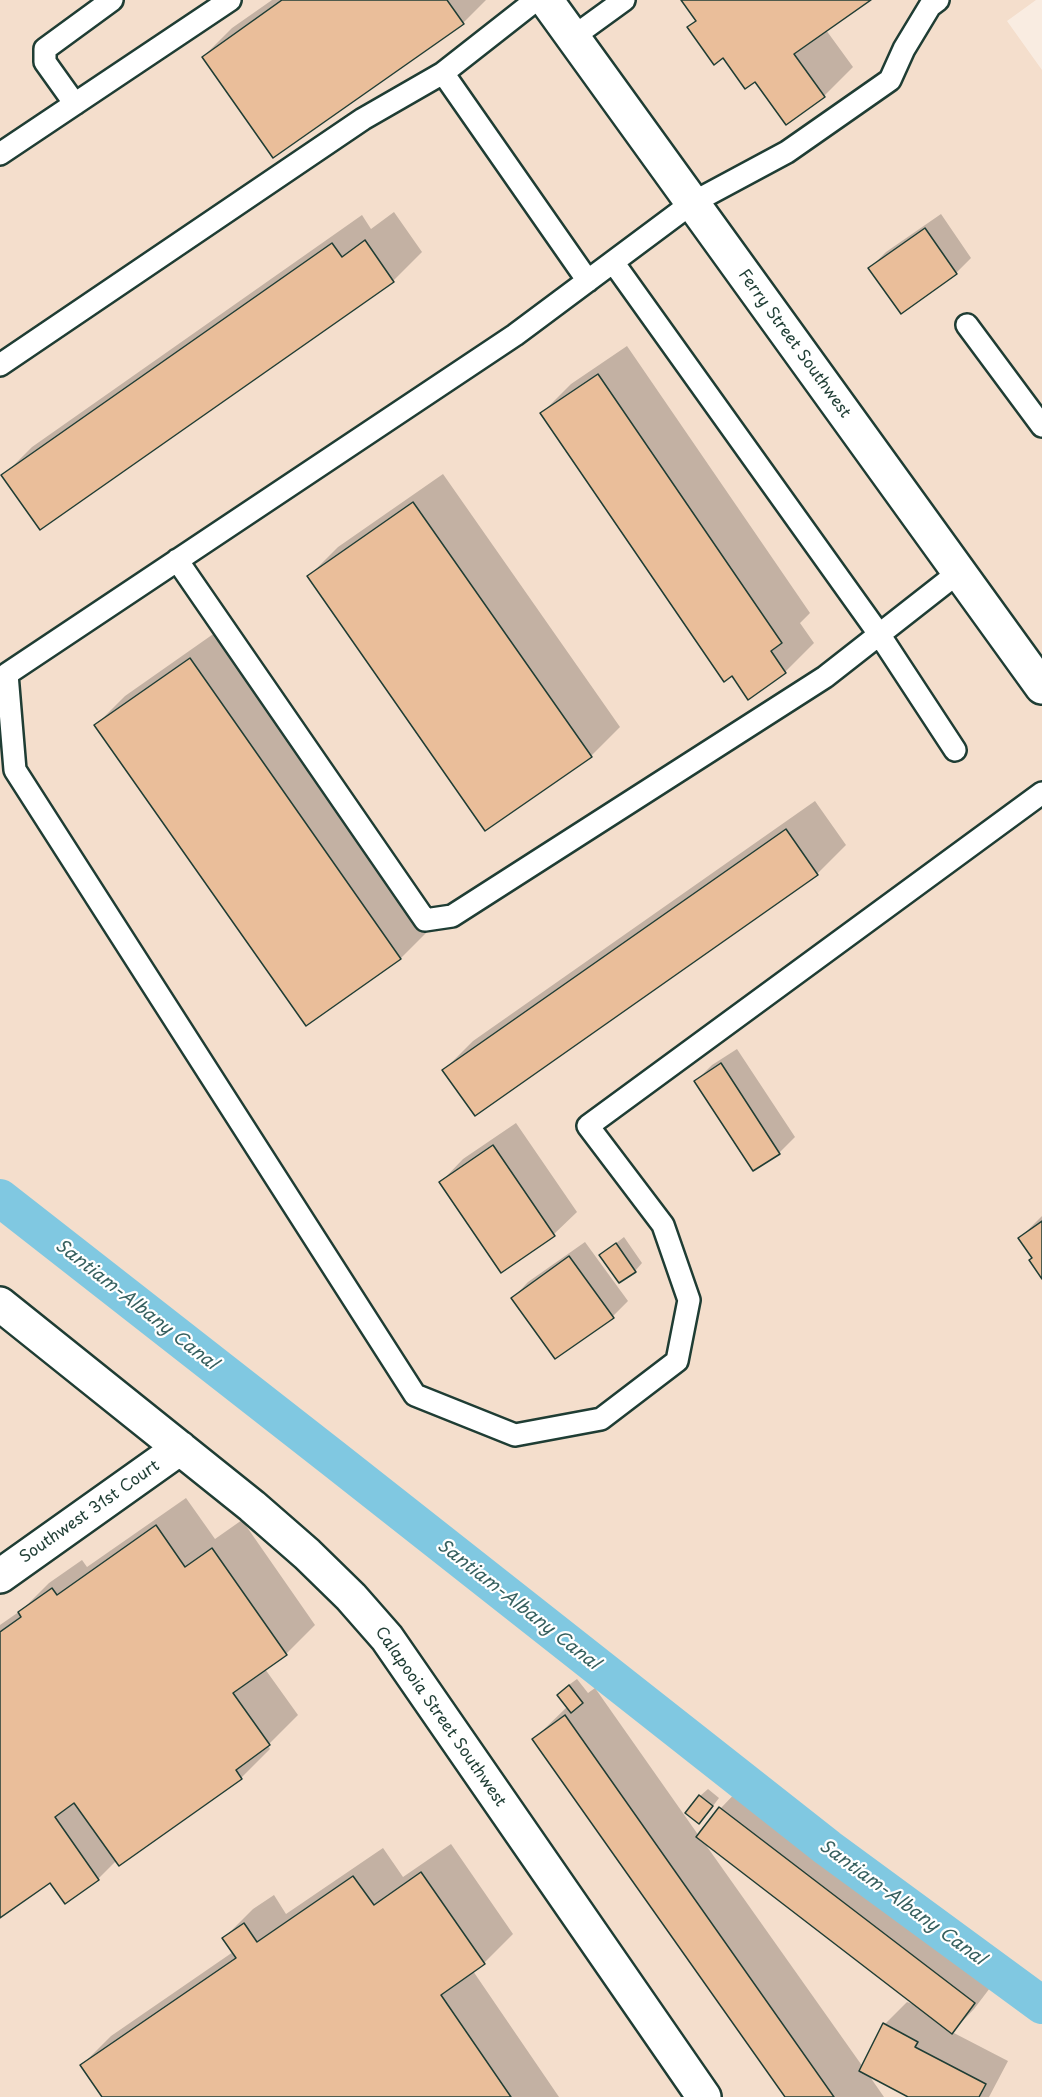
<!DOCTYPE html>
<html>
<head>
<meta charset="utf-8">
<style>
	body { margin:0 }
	canvas { display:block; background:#f9ece1 }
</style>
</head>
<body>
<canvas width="1042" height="2097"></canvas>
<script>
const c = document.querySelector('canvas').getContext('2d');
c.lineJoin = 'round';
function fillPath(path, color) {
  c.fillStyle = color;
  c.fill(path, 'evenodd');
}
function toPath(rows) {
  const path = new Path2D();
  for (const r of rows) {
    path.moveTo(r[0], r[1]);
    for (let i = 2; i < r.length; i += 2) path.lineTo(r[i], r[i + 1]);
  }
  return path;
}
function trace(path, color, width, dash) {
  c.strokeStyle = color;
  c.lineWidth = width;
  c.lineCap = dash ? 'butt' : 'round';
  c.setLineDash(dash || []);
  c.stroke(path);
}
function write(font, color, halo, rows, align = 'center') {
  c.font = font + ' "Playpen Sans",sans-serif';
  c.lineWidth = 4.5;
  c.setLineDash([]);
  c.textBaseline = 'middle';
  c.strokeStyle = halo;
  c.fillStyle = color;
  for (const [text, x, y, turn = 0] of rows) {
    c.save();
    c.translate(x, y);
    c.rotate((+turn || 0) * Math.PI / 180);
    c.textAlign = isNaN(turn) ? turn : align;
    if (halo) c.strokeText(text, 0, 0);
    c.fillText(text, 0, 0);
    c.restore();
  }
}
fillPath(toPath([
	[0,0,1036,0,1007,21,1042,70,1042,2097,0,2097]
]), '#f4decc');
fillPath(toPath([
	[272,0,486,0,463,23,203,57,232,28],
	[683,0,868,0,826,30,853,67,824,96,756,80,689,27,697,19],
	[394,212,422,252,393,281,3,476,32,447,362,215,371,229],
	[941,214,971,258,956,273,870,268,886,252],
	[627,346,810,613,800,623,814,643,785,672,542,413,571,384],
	[443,474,620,727,591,756,309,576,338,547],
	[219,630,430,929,401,958,306,1024,96,725,125,696],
	[815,801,846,845,817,874,444,1070,473,1041],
	[737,1049,795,1137,779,1153,754,1169,696,1081,712,1065],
	[516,1123,577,1212,554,1234,501,1271,441,1182,463,1159],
	[1042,1216,1042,1276,1034,1257,1020,1238],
	[624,1237,642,1263,635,1271,601,1255],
	[585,1242,628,1301,613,1316,513,1298,528,1282],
	[186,1498,215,1539,242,1520,315,1625,286,1654,265,1669,298,1715,268,1745,270,1749,241,1778,117,1860,98,1879,50,1881,0,1916,0,1625,23,1609,49,1583,82,1560,87,1567],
	[577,1679,588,1693,595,1688,699,1836,721,1808,743,1785,996,1980,974,2009,952,2032,1008,2061,989,2097,911,2097,868,2074,884,2097,787,2097,534,1739,568,1706,566,1687],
	[703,1841,915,2004,915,2005,907,2002,885,2024,863,2067],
	[708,1789,719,1798,706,1815,700,1796],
	[451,1844,513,1934,484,1963,473,1971,559,2097,104,2097,82,2065,111,2036,233,1952,224,1938,253,1909,274,1895,286,1914,383,1848,403,1877]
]), '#0003');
trace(toPath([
	[0,1198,334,1459,828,1848,1042,2005]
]), '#80c8e1', 38);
const building = toPath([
	[282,0,447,0,464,24,273,158,202,57,282,0],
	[681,0,871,0,794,54,825,97,786,125,755,82,745,89,723,58,714,65,687,27,696,21,681,0],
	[925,228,957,274,901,314,868,268,925,228],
	[365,240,394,282,40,530,1,475,332,243,342,257,365,240],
	[598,374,782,643,771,651,786,673,748,700,732,676,724,682,540,413,598,374],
	[413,502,592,757,485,831,307,576,413,502],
	[190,658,401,959,306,1026,94,725,190,658],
	[786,829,818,875,475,1116,442,1070,786,829],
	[721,1063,780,1154,753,1171,694,1081,721,1063],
	[493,1145,555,1236,501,1273,439,1182,493,1145],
	[1042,1221,1042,1279,1029,1260,1032,1258,1018,1238,1042,1221],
	[616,1243,636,1272,619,1283,599,1255,616,1243],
	[569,1256,614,1318,555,1359,511,1298,569,1256],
	[156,1525,185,1567,212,1548,287,1655,233,1693,270,1745,236,1770,242,1779,119,1866,74,1803,55,1817,99,1880,65,1904,50,1883,0,1918,0,1632,21,1617,18,1612,52,1588,57,1595,156,1525],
	[569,1685,583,1703,571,1713,557,1695,569,1685],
	[565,1715,834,2097,785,2097,532,1739,565,1715],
	[699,1795,713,1806,699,1824,685,1813,699,1795],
	[719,1807,975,2003,952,2034,696,1837,719,1807],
	[421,1872,485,1964,441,1995,511,2097,102,2097,80,2065,236,1958,222,1938,244,1923,257,1942,353,1876,374,1905,421,1872],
	[883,2023,918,2042,915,2047,986,2084,979,2097,908,2097,859,2071,883,2023]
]);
fillPath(building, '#eabe9a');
trace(building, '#1f3d34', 1.5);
const service = toPath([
	[536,0,443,73,588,281],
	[938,0,930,6,904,49,890,80,787,152,692,203,515,335,7,674,15,770,415,1395,515,1435,601,1419,677,1361,689,1300,663,1225,588,1126,1042,793],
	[573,37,624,0],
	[75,104,45,62,45,49,112,0],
	[0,154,230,0],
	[613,262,879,634,955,750],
	[967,325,1042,426],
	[0,365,363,119,443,73],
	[177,560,425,920,452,916,825,677,959,572]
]);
const minor = toPath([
	[0,1304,252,1506,307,1554,351,1597,387,1638,704,2097],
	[0,1576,180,1448]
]);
const tertiary = toPath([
	[546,0,1042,687]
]);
trace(service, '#1f3d34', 26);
trace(minor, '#1f3d34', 38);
trace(tertiary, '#1f3d34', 38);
trace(service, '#fff', 21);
trace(minor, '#fff', 33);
trace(tertiary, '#fff', 33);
write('16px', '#1f3d34', '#fff', [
	["Ferry Street Southwest",794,344,54],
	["Southwest 31st Court",90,1512,-35],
	["Calapooia Street Southwest",440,1717,55]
]);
write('italic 18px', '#37605f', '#fff', [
	["Santiam-Albany Canal",136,1305,38],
	["Santiam-Albany Canal",518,1605,38],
	["Santiam-Albany Canal",902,1903,36]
]);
</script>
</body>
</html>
